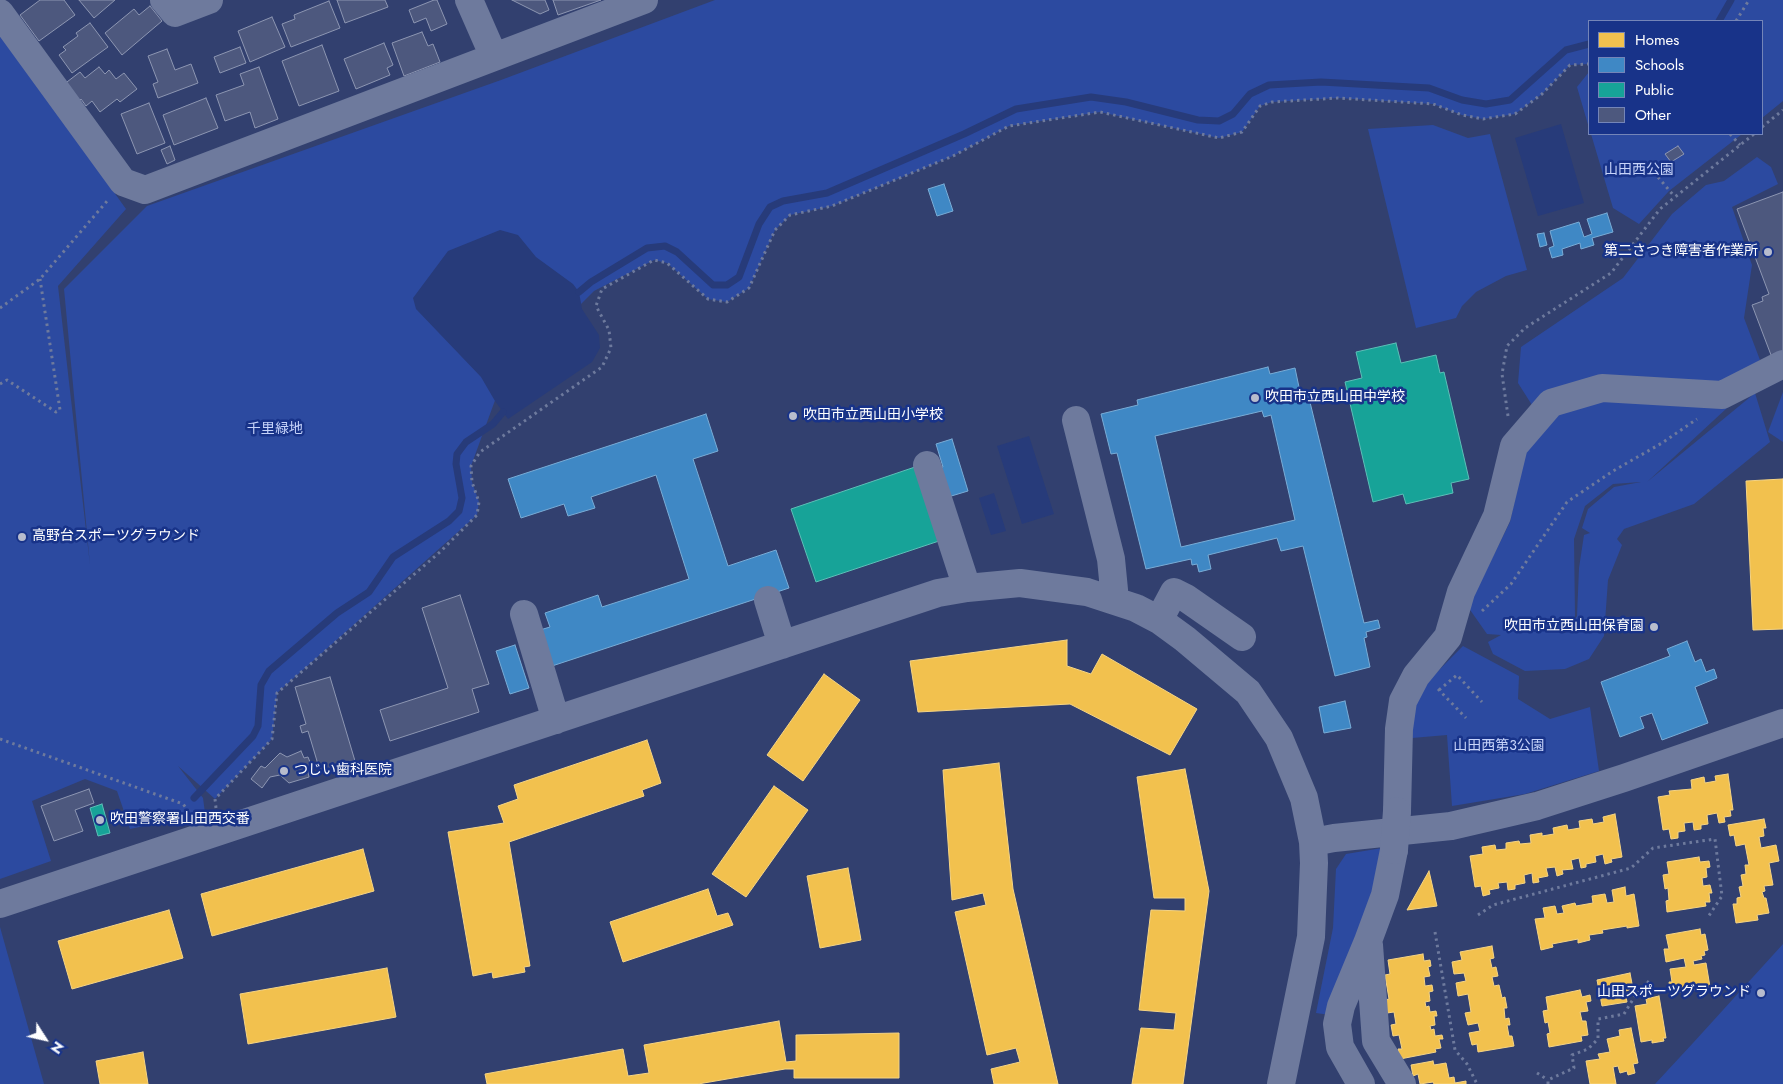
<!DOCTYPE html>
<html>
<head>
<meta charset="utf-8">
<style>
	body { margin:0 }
	#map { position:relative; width:1783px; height:1084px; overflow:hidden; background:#32406f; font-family:Jost,sans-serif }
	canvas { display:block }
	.legend { position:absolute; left:1588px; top:20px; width:175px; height:115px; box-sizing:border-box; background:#183389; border:1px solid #7485b8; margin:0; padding:6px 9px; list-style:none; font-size:15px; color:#fff }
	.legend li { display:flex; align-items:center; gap:10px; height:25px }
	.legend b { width:25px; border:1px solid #7485b8 }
	.north { position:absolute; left:20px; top:1014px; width:50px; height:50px; -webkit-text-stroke:4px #183389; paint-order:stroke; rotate:125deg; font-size:14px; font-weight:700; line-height:20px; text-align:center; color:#fff }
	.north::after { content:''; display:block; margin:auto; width:18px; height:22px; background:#fff; clip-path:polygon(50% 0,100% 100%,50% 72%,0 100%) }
</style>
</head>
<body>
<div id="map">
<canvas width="1783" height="1084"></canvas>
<ul class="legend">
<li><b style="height:14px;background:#f2c14e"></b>Homes</li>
<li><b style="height:14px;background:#3f88c5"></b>Schools</li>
<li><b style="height:14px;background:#17a398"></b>Public</li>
<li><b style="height:14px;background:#4d587e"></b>Other</li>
</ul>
<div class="north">N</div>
</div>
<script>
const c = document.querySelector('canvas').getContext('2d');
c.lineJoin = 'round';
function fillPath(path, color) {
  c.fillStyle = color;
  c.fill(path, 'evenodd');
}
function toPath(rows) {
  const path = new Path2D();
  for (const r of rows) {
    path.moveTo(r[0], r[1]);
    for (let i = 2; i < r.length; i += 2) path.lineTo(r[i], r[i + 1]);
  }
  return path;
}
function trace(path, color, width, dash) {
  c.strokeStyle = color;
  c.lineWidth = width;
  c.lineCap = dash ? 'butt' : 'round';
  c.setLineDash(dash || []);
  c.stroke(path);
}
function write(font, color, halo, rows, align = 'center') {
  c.font = font + ' Jost,"Noto Sans JP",sans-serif';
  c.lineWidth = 5;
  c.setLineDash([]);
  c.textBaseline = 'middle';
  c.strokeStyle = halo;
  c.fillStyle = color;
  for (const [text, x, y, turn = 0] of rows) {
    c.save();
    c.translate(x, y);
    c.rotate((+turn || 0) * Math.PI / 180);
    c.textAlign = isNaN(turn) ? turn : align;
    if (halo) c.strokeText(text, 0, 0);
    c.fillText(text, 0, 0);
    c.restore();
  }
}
fillPath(toPath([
	[715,0,1783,0,1783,101,1762,118,1762,21,1589,21,1589,64,1570,65,1542,94,1515,114,1483,119,1462,115,1433,104,1338,98,1272,102,1260,106,1242,132,1219,138,1100,112,1009,126,953,156,832,206,790,215,775,230,749,288,727,302,708,299,667,263,654,260,594,291,501,384,471,466,472,482,479,502,477,515,277,693,272,739,215,799,178,766,203,798,205,813,130,829,117,791,85,779,32,801,51,861,0,879,0,33,126,209,58,286,90,565,64,289,147,206,501,80],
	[1589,72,1589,128,1577,87],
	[1433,125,1468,138,1490,134,1527,270,1506,276,1476,292,1462,306,1456,318,1416,328,1368,129],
	[1591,134,1742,134,1669,191,1639,224,1613,208],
	[1757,157,1771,167,1778,184,1732,207,1752,265,1744,318,1760,360,1720,387,1532,405,1518,383,1521,347,1623,278,1672,214,1706,185,1724,181],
	[1783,392,1783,442,1768,432],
	[1755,393,1770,442,1694,504,1624,529,1617,539,1622,545,1608,580,1604,636,1589,659,1565,669,1525,671,1493,654,1488,642,1501,635,1487,634,1468,607,1510,522,1525,452,1558,411,1605,398,1705,404,1727,408,1647,482],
	[1641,482,1614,487,1588,509,1582,528,1590,533,1584,535,1579,568,1577,616,1565,633,1563,633,1575,616,1574,539,1585,506,1613,484],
	[1463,646,1519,676,1518,699,1550,719,1590,707,1599,771,1525,794,1452,806,1447,735,1412,738,1414,702,1433,676],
	[1382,848,1379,875,1330,1015,1316,1013,1333,928,1336,869,1346,854],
	[0,927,44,1084,0,1084],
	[1783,944,1783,1084,1655,1084,1693,1043]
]), '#2c4aa0');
fillPath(toPath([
	[1561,124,1584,203,1538,216,1515,138],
	[500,230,518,235,536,257,573,284,579,292,582,309,599,335,600,348,592,362,508,419,495,401,481,377,416,309,413,298,448,251],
	[1029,436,1054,514,1022,524,997,446],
	[994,493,1006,531,991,535,979,498]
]), '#273b7a');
const homes = toPath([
	[1783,479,1783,629,1753,630,1746,481,1783,479],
	[1067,640,1067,666,1091,674,1102,654,1197,709,1170,755,1070,704,918,712,910,661,1067,640],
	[824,674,860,700,803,781,767,755,824,674],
	[647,740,661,783,642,790,644,796,509,842,530,966,524,967,525,972,493,978,492,972,473,976,448,832,504,823,498,806,518,799,514,785,647,740],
	[999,763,1013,889,1058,1084,994,1084,991,1069,1020,1062,1016,1048,987,1055,955,912,986,905,983,893,952,900,943,770,999,763],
	[1185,769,1209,891,1183,1084,1132,1084,1141,1028,1174,1030,1176,1013,1139,1010,1151,910,1185,911,1185,898,1154,898,1137,777,1185,769],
	[1728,774,1733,810,1730,810,1731,816,1724,817,1725,822,1719,823,1717,813,1707,815,1708,824,1701,825,1701,829,1694,830,1693,822,1684,823,1685,831,1678,832,1678,838,1671,839,1669,829,1663,830,1658,797,1670,795,1669,791,1692,789,1691,780,1704,777,1705,783,1716,781,1715,776,1728,774],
	[774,786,808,810,746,897,712,874,774,786],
	[1615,814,1622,857,1611,859,1612,862,1605,864,1603,854,1595,856,1596,862,1586,864,1586,867,1581,868,1579,858,1571,860,1573,869,1562,870,1563,874,1557,876,1555,867,1546,868,1548,876,1538,878,1539,882,1533,883,1532,873,1524,875,1525,883,1515,885,1515,889,1508,890,1507,882,1498,883,1499,888,1489,890,1490,894,1483,896,1481,886,1475,887,1470,856,1483,854,1482,847,1495,845,1496,850,1506,849,1506,843,1519,841,1520,844,1531,843,1530,835,1542,833,1542,836,1554,834,1553,828,1567,825,1568,830,1580,828,1579,821,1592,819,1593,824,1604,822,1603,817,1615,814],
	[1764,819,1766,828,1763,828,1764,836,1759,837,1761,848,1776,845,1779,861,1769,863,1773,885,1764,886,1765,891,1762,892,1764,898,1766,898,1769,913,1757,915,1758,920,1736,923,1733,904,1737,904,1737,898,1741,897,1739,887,1743,886,1741,875,1746,874,1745,865,1749,865,1745,844,1736,846,1734,835,1730,836,1728,825,1764,819],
	[363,849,374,891,212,936,201,894,363,849],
	[1699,857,1700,862,1709,861,1710,867,1706,868,1707,877,1702,878,1703,886,1710,885,1712,893,1709,893,1710,902,1705,902,1706,906,1667,912,1666,901,1669,900,1668,888,1665,889,1663,875,1669,874,1667,862,1699,857],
	[848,868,861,940,820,948,807,876,848,868],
	[1429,871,1437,906,1407,910,1429,871],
	[1625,887,1626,896,1634,894,1639,926,1627,928,1627,926,1602,930,1603,933,1589,935,1590,940,1578,943,1578,939,1552,944,1553,947,1541,950,1535,919,1545,918,1543,908,1555,906,1557,914,1564,913,1562,906,1575,903,1576,906,1593,903,1592,896,1605,894,1607,903,1614,902,1612,890,1625,887],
	[708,889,717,916,728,913,733,925,623,962,610,922,708,889],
	[169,910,183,958,72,989,58,941,169,910],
	[1700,929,1701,935,1705,934,1708,950,1704,951,1705,955,1701,956,1702,959,1693,961,1694,965,1706,963,1710,987,1671,994,1669,982,1672,982,1670,969,1686,967,1684,958,1666,962,1664,949,1669,949,1666,935,1700,929],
	[1492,946,1494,958,1490,959,1492,968,1496,967,1498,976,1492,977,1494,986,1499,985,1502,998,1505,997,1507,1008,1504,1008,1505,1019,1509,1018,1510,1025,1507,1025,1509,1036,1512,1036,1514,1046,1478,1052,1477,1044,1472,1045,1469,1033,1480,1031,1478,1023,1468,1025,1465,1013,1471,1012,1468,994,1458,996,1456,983,1466,981,1464,973,1454,974,1452,962,1462,960,1460,952,1492,946],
	[1423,954,1424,961,1430,960,1431,966,1428,967,1430,976,1424,977,1425,986,1432,985,1433,991,1429,992,1430,1001,1425,1002,1426,1007,1429,1006,1430,1012,1436,1011,1437,1016,1434,1016,1435,1025,1430,1026,1431,1030,1434,1029,1435,1036,1442,1035,1443,1039,1439,1039,1441,1048,1435,1049,1436,1052,1400,1059,1398,1049,1402,1049,1399,1035,1393,1036,1391,1025,1396,1024,1394,1012,1387,1013,1385,1000,1389,999,1385,975,1390,974,1388,960,1423,954],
	[387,968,396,1017,248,1044,240,994,387,968],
	[1630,973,1633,989,1625,991,1627,1002,1602,1006,1597,980,1630,973],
	[1580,990,1582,997,1590,995,1591,1001,1586,1002,1588,1011,1580,1012,1582,1021,1586,1021,1588,1035,1581,1036,1582,1041,1549,1047,1547,1034,1550,1033,1548,1022,1545,1023,1543,1011,1548,1010,1546,997,1580,990],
	[1659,996,1666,1038,1663,1038,1664,1041,1652,1043,1652,1040,1641,1042,1635,1006,1647,1004,1646,999,1659,996],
	[779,1021,786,1062,796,1061,796,1035,899,1033,899,1078,794,1078,794,1069,785,1069,698,1084,487,1084,485,1074,623,1049,628,1076,649,1073,644,1045,779,1021],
	[1631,1028,1638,1063,1633,1064,1635,1073,1628,1075,1627,1071,1620,1073,1618,1066,1613,1067,1616,1084,1590,1084,1586,1061,1600,1059,1598,1054,1610,1052,1607,1039,1620,1036,1619,1030,1631,1028],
	[143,1052,148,1084,100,1084,96,1061,143,1052],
	[1433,1061,1434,1065,1446,1063,1449,1078,1454,1077,1455,1083,1466,1081,1466,1084,1434,1084,1433,1082,1420,1084,1418,1074,1413,1076,1411,1065,1433,1061]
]);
fillPath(homes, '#f2c14e');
trace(homes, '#f6d483', 1);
const schools = toPath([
	[944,184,953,211,937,216,928,189,944,184],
	[1607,213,1613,232,1592,238,1594,245,1581,249,1580,243,1562,249,1563,255,1552,258,1549,248,1554,246,1550,231,1579,222,1584,237,1592,234,1587,219,1607,213],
	[1544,233,1547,245,1540,247,1537,234,1544,233],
	[1268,367,1270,374,1295,368,1300,392,1307,390,1364,623,1378,620,1380,628,1366,632,1367,637,1364,638,1370,667,1335,676,1303,546,1281,551,1277,538,1208,555,1211,569,1199,572,1197,564,1192,565,1191,559,1146,569,1117,453,1111,454,1101,414,1138,405,1137,400,1268,367],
	[1262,411,1264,417,1271,415,1295,520,1181,547,1155,436,1262,411],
	[706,414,718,451,693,459,728,566,776,550,789,588,552,666,540,630,550,627,545,613,598,595,602,607,689,579,656,475,591,497,595,508,568,516,564,504,521,518,508,479,706,414],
	[952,439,968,491,948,497,939,468,943,467,936,444,952,439],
	[1687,641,1695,662,1701,659,1706,672,1714,669,1717,678,1695,687,1708,723,1662,740,1652,713,1640,717,1644,728,1620,737,1601,682,1670,656,1667,649,1687,641],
	[515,645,529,688,510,694,496,651,515,645],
	[1345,701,1351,728,1324,733,1319,707,1345,701]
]);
fillPath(schools, '#3f88c5');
trace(schools, '#79acd6', 1);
const public = toPath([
	[1396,343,1401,363,1436,355,1440,373,1444,372,1469,479,1451,483,1453,493,1406,504,1403,494,1373,502,1345,382,1362,378,1356,352,1396,343],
	[915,467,939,541,816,582,791,509,915,467],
	[102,804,110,833,98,836,90,808,102,804]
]);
fillPath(public, '#17a398');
trace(public, '#5dbfb7', 1);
trace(toPath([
	[1719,21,1731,0],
	[579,292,591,282,647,248,665,246,677,252,713,285,727,285,739,277,759,224,770,207,783,201,827,193,964,134,1016,109,1091,97,1126,102,1198,120,1219,121,1233,114,1250,94,1269,85,1321,82,1429,88,1462,100,1486,104,1510,100,1566,50,1589,44],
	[194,798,253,736,258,726,261,685,269,671,337,613,369,592,393,557,449,521,459,511,462,498,456,464,457,454,466,442,493,424,503,412]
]), '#273b7a', 7);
const building = toPath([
	[40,0,64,0,75,15,39,41,20,15,40,0],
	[79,0,115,0,94,18,79,0],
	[337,0,385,0,388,7,345,23,337,0],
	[434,0,437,0,447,24,431,31,426,18,414,23,409,10,434,0],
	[512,0,545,0,549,10,540,14,512,0],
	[553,0,601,0,558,15,553,0],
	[329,1,340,28,291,47,282,24,295,19,294,15,329,1],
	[150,6,162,21,122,55,105,33,134,9,139,15,150,6],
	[272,17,285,47,250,62,238,31,272,17],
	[90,23,108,47,72,73,59,55,66,50,63,47,78,36,76,33,90,23],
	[422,32,428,46,433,44,440,62,404,76,392,43,422,32],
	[384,43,393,65,387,68,390,75,356,89,344,59,384,43],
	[322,45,339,91,299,106,282,61,322,45],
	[240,47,246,63,220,73,214,57,240,47],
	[167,49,175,70,191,64,198,83,158,98,153,84,158,82,148,56,167,49],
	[99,67,105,74,109,70,116,79,124,73,137,89,120,102,117,99,100,112,92,101,86,106,81,99,77,103,63,85,80,72,85,78,99,67],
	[259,67,278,119,255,128,250,112,225,121,216,95,244,85,240,74,259,67],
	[206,98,218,128,174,145,163,115,206,98],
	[149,103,165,143,137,154,121,114,149,103],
	[170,146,175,160,167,164,161,150,170,146],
	[1678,146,1684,154,1671,162,1665,154,1678,146],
	[1783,192,1783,351,1771,355,1752,305,1763,301,1762,297,1769,294,1737,209,1783,192],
	[460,595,489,684,472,689,479,712,390,741,380,710,448,688,422,608,460,595],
	[330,677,355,761,320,771,308,731,302,733,300,726,306,724,295,687,330,677],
	[301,751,304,758,308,757,313,770,308,771,309,777,289,783,280,775,270,777,262,788,251,779,261,766,265,768,280,753,287,757,301,751],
	[89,789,94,803,75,810,83,831,54,841,41,806,89,789]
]);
fillPath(building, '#4d587e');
trace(building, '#8d96b2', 1);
trace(toPath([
	[1736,21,1749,0],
	[1762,127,1783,110],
	[1730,134,1740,145],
	[1658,177,1674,196],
	[0,308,40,279,108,200],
	[0,384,7,380,56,412,60,410,40,279],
	[1508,416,1502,374,1507,346,1525,328,1611,273,1660,209,1754,134],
	[1482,611,1511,584,1567,502,1613,471,1662,443,1697,419],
	[1438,689,1466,718],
	[1439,690,1457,675,1482,702],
	[0,739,183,804,191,814],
	[216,808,215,799,272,739,277,693,440,552,477,515,479,502,472,482,471,466,480,452,602,367,611,348,609,330,596,306,602,289,654,260,667,263,708,299,727,302,749,288,775,230,790,215,832,206,953,156,1009,126,1100,112,1219,138,1242,132,1260,106,1272,102,1338,98,1433,104,1462,115,1483,119,1515,114,1542,94,1570,65,1589,64],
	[1478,915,1493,905,1631,868,1653,848,1715,839,1722,896,1708,917],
	[1435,932,1455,1050,1467,1064,1477,1084],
	[1537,1073,1548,1080],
	[1548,1084,1548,1080,1574,1068,1572,1055,1588,1049,1598,1039,1598,1019,1624,1014,1635,996,1650,980]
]), '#6e7a9d', 3, [2.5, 4]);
trace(toPath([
	[164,0,175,13,209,0],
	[469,0,494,57],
	[0,13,123,182,145,190,644,0],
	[1076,420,1111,559,1115,600],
	[927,465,967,588],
	[768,600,782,645],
	[524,614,556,720],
	[1159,620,1174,592,1186,598,1242,637],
	[1397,811,1399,729,1403,701,1416,676,1448,637,1461,592,1497,516,1514,446,1551,403,1602,388,1722,395,1783,364],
	[1313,842,1334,838,1451,826,1537,806,1624,778,1783,723],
	[0,904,938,593,967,588,1020,583,1087,592,1136,608,1159,620,1185,639,1248,692,1279,738,1304,798,1313,842,1314,863,1311,937,1281,1084],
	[1369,945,1376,1041,1402,1084],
	[1361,1084,1340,1047,1337,1024,1341,1006,1368,941,1385,895,1394,850]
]), '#6e7a9d', 28);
trace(toPath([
	[1394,850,1397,811]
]), '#6e7a9d', 28);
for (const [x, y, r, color] of [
	[1768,252,5,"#b7bccd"],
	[1255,398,5,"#b7bccd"],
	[793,416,5,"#b7bccd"],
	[22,537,5,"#b7bccd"],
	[1654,627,5,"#b7bccd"],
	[284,771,5,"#b7bccd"],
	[100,820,5,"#b7bccd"],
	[1761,993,5,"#b7bccd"]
]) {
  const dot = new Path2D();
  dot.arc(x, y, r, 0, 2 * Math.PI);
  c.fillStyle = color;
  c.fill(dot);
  trace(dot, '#183389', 2);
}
write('14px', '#c7d4fa', '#183389', [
	["山田西公園",1639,171],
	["千里緑地",275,430],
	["山田西第3公園",1499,747]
]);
write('14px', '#fff', '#183389', [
	["第二さつき障害者作業所",1758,252,"right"],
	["吹田市立西山田中学校",1265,398],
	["吹田市立西山田小学校",803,416],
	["高野台スポーツグラウンド",32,537],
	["吹田市立西山田保育園",1644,627,"right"],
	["つじい歯科医院",294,771],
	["吹田警察署山田西交番",110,820],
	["山田スポーツグラウンド",1751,993,"right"]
], 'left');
</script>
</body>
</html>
